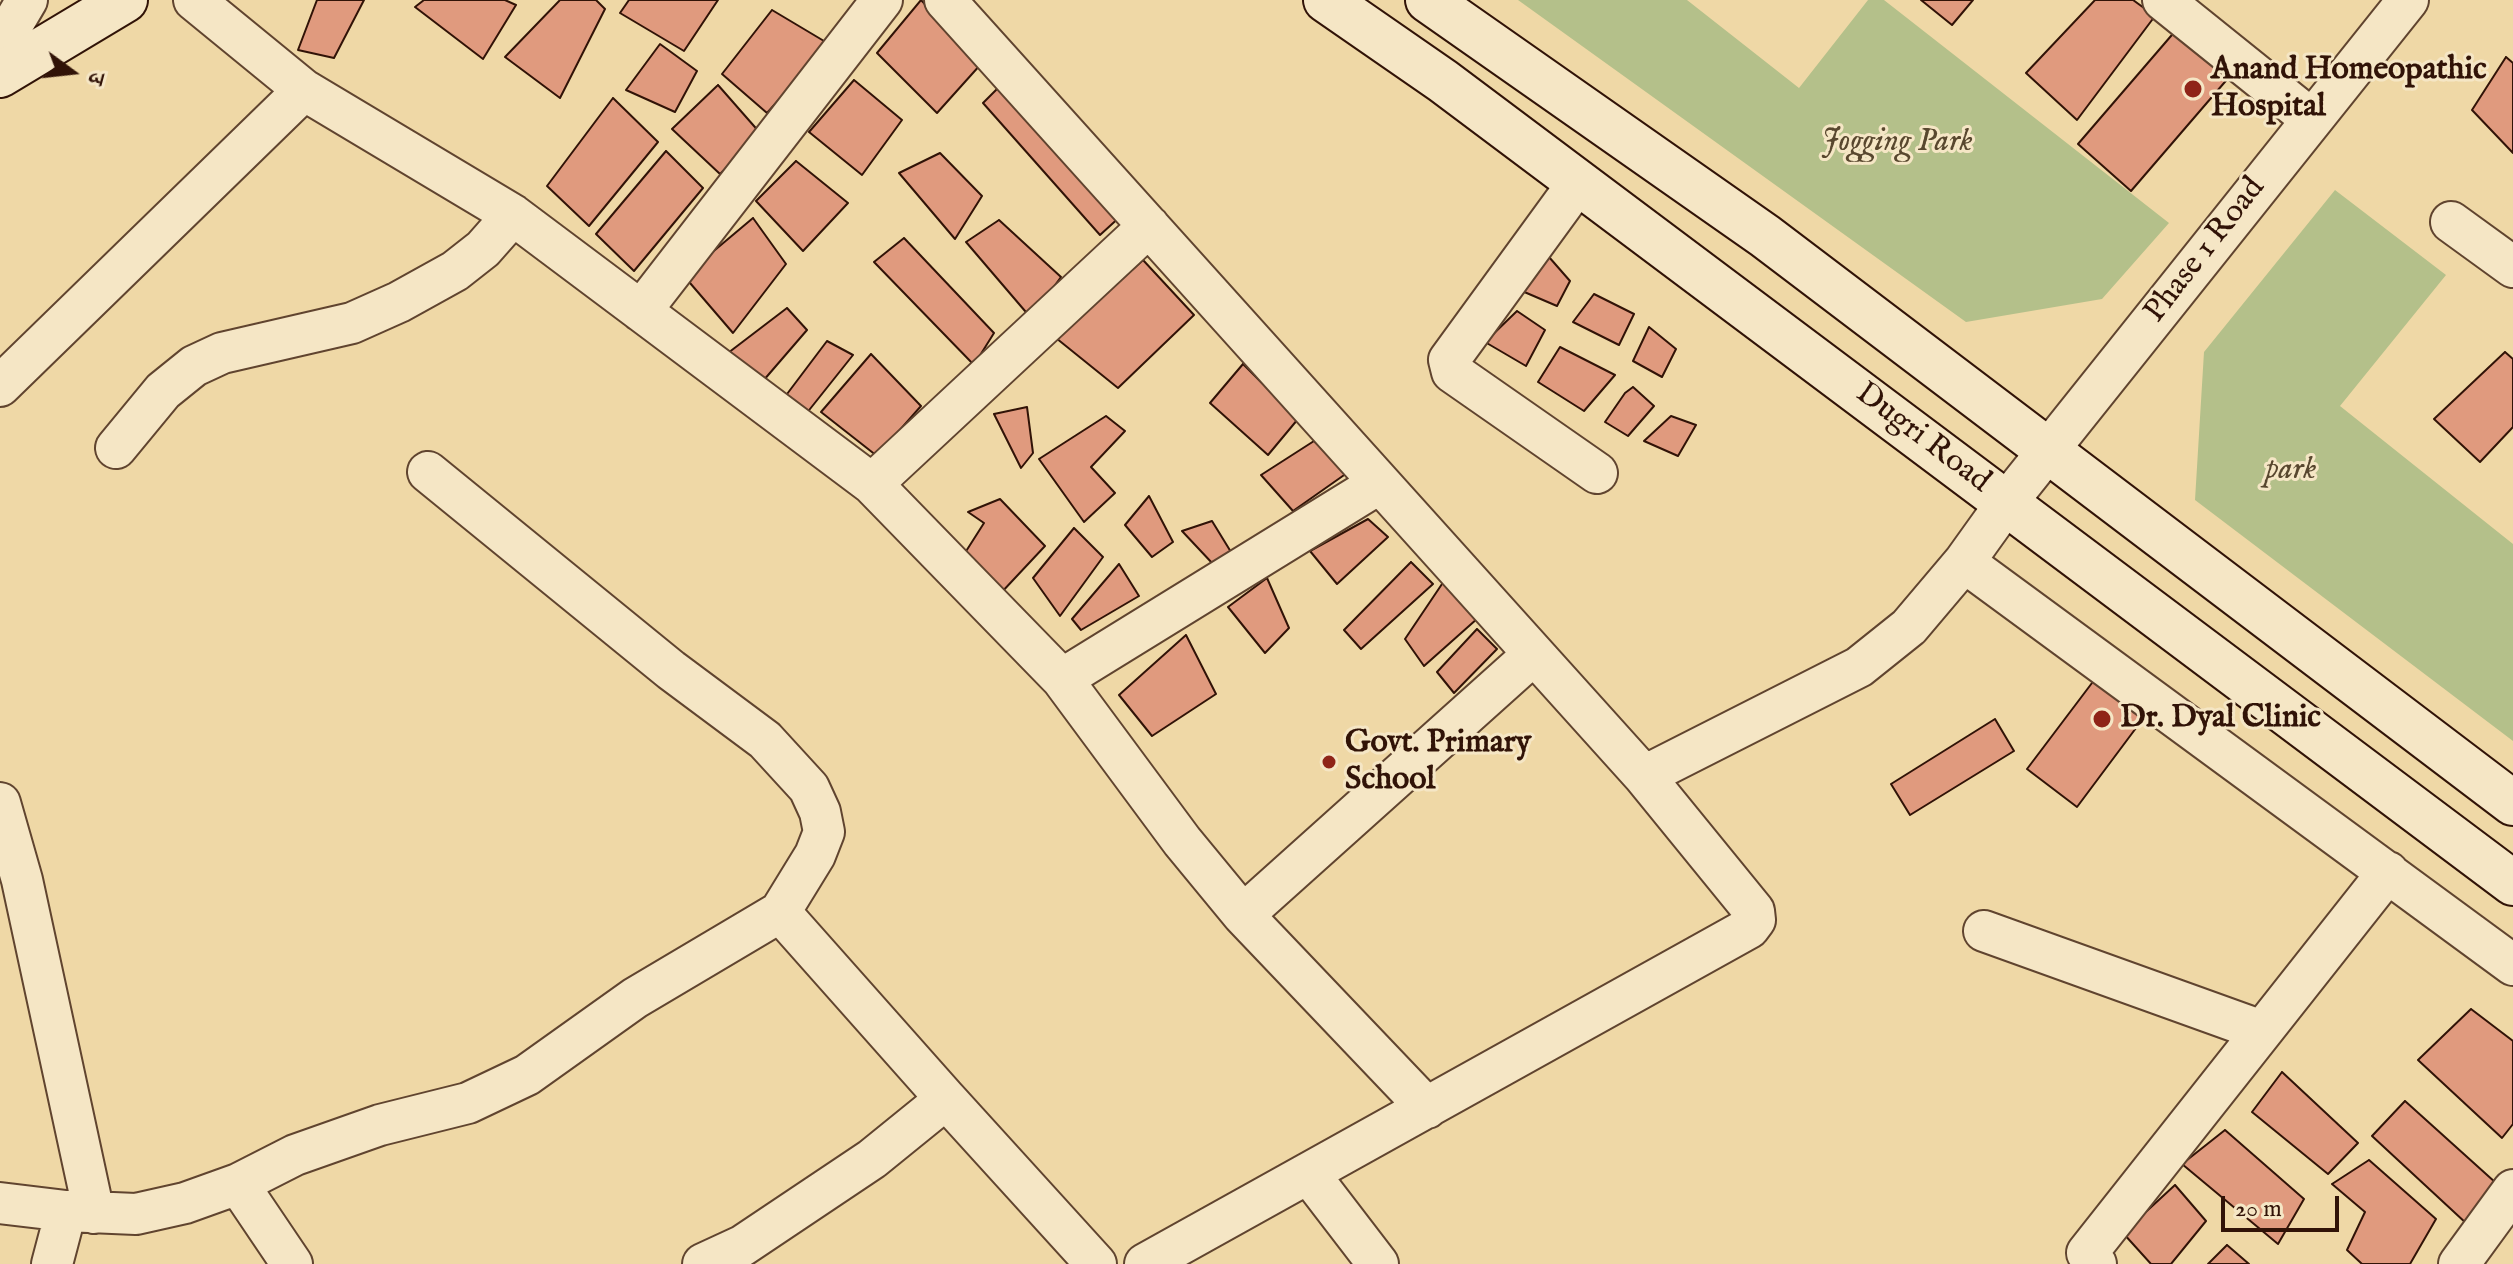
<!DOCTYPE html>
<html>
<head>
<meta charset="utf-8">
<style>
	body { margin:0 }
	#map { position:relative; width:2513px; height:1264px; overflow:hidden; background:#efd8a6; font-family:"IM FELL English","Noto Serif Devanagari",serif }
	canvas { display:block }
	.north { position:absolute; left:32px; top:32px; width:80px; height:80px; -webkit-text-stroke:6px #f5e6c5; paint-order:stroke; rotate:105deg; font-size:22px; font-weight:700; line-height:32px; text-align:center; color:#311307 }
	.north::after { content:''; display:block; margin:auto; width:28px; height:36px; background:#311307; clip-path:polygon(50% 0,100% 100%,50% 72%,0 100%) }
	.scale { position:absolute; left:2221px; top:1196px; width:118px; height:36px; box-sizing:border-box; border:4px solid #311307; border-top:0; padding-left:10px; font-size:24px; line-height:28px; white-space:nowrap; color:#311307; -webkit-text-stroke:6px #f5e6c5; paint-order:stroke }
</style>
</head>
<body>
<div id="map">
<canvas width="2513" height="1264"></canvas>
<div class="north">उ</div>
<div class="scale">20 m</div>
</div>
<script>
const c = document.querySelector('canvas').getContext('2d');
c.lineJoin = 'round';
function fillPath(path, color) {
  c.fillStyle = color;
  c.fill(path, 'evenodd');
}
function toPath(rows) {
  const path = new Path2D();
  for (const r of rows) {
    path.moveTo(r[0], r[1]);
    for (let i = 2; i < r.length; i += 2) path.lineTo(r[i], r[i + 1]);
  }
  return path;
}
function trace(path, color, width, dash) {
  c.strokeStyle = color;
  c.lineWidth = width;
  c.lineCap = dash ? 'butt' : 'round';
  c.setLineDash(dash || []);
  c.stroke(path);
}
function write(font, color, halo, rows, align = 'center') {
  c.font = font + ' "IM FELL English",serif';
  c.lineWidth = 6;
  c.setLineDash([]);
  c.textBaseline = 'middle';
  c.strokeStyle = halo;
  c.fillStyle = color;
  for (const [text, x, y, turn = 0] of rows) {
    c.save();
    c.translate(x, y);
    c.rotate((+turn || 0) * Math.PI / 180);
    c.textAlign = isNaN(turn) ? turn : align;
    if (halo) c.strokeText(text, 0, 0);
    c.fillText(text, 0, 0);
    c.restore();
  }
}
fillPath(toPath([
	[1518,0,1687,0,1799,88,1868,0,1884,0,2169,223,2102,299,1966,322],
	[2335,190,2446,275,2340,406,2513,544,2513,741,2195,500,2204,352]
]), '#b4c08a');
const building = toPath([
	[317,0,364,0,334,58,298,50,317,0],
	[424,0,505,0,516,5,483,59,415,7,424,0],
	[560,0,596,0,605,9,560,98,505,57,560,0],
	[629,0,718,0,684,51,620,13,629,0],
	[921,0,981,64,937,113,877,53,921,0],
	[1921,0,1973,0,1952,25,1921,0],
	[2095,0,2133,0,2155,16,2077,120,2026,73,2095,0],
	[772,10,829,44,767,113,722,74,772,10],
	[2177,29,2230,76,2131,191,2078,144,2177,29],
	[660,44,697,71,675,112,626,90,660,44],
	[2506,57,2513,63,2513,153,2472,110,2506,57],
	[854,80,902,120,862,175,809,132,854,80],
	[718,85,761,134,720,174,672,129,718,85],
	[999,87,1123,214,1100,235,983,103,999,87],
	[613,98,658,142,589,226,547,186,613,98],
	[666,151,703,188,634,271,596,234,666,151],
	[940,153,982,196,955,239,899,173,940,153],
	[796,161,848,203,803,251,756,201,796,161],
	[753,218,786,264,733,333,684,276,753,218],
	[999,220,1061,277,1031,318,966,242,999,220],
	[904,238,994,333,974,365,874,262,904,238],
	[1549,257,1570,281,1557,306,1515,288,1549,257],
	[1143,260,1194,315,1118,388,1056,338,1143,260],
	[1594,294,1634,314,1619,345,1573,322,1594,294],
	[787,308,807,330,763,381,728,353,787,308],
	[1517,311,1545,330,1526,366,1485,342,1517,311],
	[1649,327,1676,349,1662,377,1633,361,1649,327],
	[827,341,853,355,806,414,784,398,827,341],
	[1560,347,1615,375,1584,411,1538,382,1560,347],
	[2505,352,2513,359,2513,427,2480,462,2434,419,2505,352],
	[871,354,921,406,877,456,821,412,871,354],
	[1243,364,1298,419,1268,455,1210,403,1243,364],
	[1633,387,1654,406,1628,436,1605,422,1625,393,1633,387],
	[1027,407,1033,453,1021,468,994,414,1027,407],
	[1106,416,1125,431,1091,467,1115,493,1084,522,1039,459,1106,416],
	[1671,416,1696,425,1678,456,1644,441,1671,416],
	[1314,441,1347,473,1293,511,1261,475,1314,441],
	[1149,496,1173,542,1152,557,1125,525,1149,496],
	[1000,499,1045,546,1000,594,963,556,984,523,968,512,1000,499],
	[1368,519,1388,537,1337,584,1310,551,1368,519],
	[1212,521,1231,552,1213,564,1182,531,1212,521],
	[1074,528,1103,557,1060,616,1033,578,1074,528],
	[1411,562,1433,584,1361,649,1344,630,1411,562],
	[1119,564,1139,596,1081,630,1072,619,1119,564],
	[1267,578,1289,628,1265,653,1228,607,1267,578],
	[1444,581,1478,618,1424,666,1405,639,1444,581],
	[1477,629,1497,649,1454,693,1437,672,1477,629],
	[1186,635,1216,694,1152,736,1119,695,1186,635],
	[2098,675,2148,712,2077,807,2027,769,2098,675],
	[1995,719,2014,751,1910,815,1891,784,1995,719],
	[2471,1009,2513,1041,2513,1124,2502,1138,2418,1060,2471,1009],
	[2282,1072,2358,1143,2328,1174,2252,1112,2282,1072],
	[2405,1101,2496,1183,2467,1224,2372,1136,2405,1101],
	[2225,1130,2304,1199,2278,1244,2182,1164,2225,1130],
	[2369,1160,2436,1219,2410,1264,2362,1264,2347,1250,2365,1212,2332,1184,2369,1160],
	[2175,1185,2206,1221,2171,1264,2151,1264,2123,1233,2175,1185],
	[2227,1245,2249,1264,2208,1264,2227,1245]
]);
fillPath(building, '#e09a7e');
trace(building, '#311307', 2);
const street = toPath([
	[945,0,1644,776,1754,911,1755,920,1749,928,1145,1264],
	[2163,0,2311,119],
	[2408,0,2007,502,1964,562,2513,965],
	[0,46,27,0],
	[304,90,513,215,872,484,1062,679,1380,483],
	[1578,183,1449,360,1452,372,1597,473],
	[2451,222,2513,267],
	[641,311,882,0],
	[0,386,304,90,194,0],
	[116,448,163,391,194,366,222,353,352,323,399,302,455,271,483,249,513,215],
	[872,484,1149,226],
	[1062,679,1182,841,1243,915],
	[1644,776,1859,667,1909,627,1964,562],
	[0,803,22,880,94,1213],
	[1984,931,2262,1031],
	[946,1099,1096,1264],
	[1427,1108,1243,915,1534,654],
	[1309,1174,1378,1264],
	[238,1184,295,1155,380,1125,468,1103,527,1075,635,998,780,912,815,855,824,832,820,812,809,788,765,740,671,670,428,472],
	[0,1203,66,1211,136,1214,185,1203,238,1184,292,1264],
	[52,1264,66,1211],
	[703,1264,742,1246,872,1159,946,1099,780,912],
	[2096,1264,2087,1253,2388,872],
	[2459,1264,2513,1190]
]);
const secondary = toPath([
	[1326,0,1443,81,2513,883],
	[1428,0,1765,236,2513,803],
	[0,75,125,0]
]);
trace(street, '#60442f', 44);
trace(secondary, '#311307', 48);
trace(street, '#f5e6c5', 40);
trace(secondary, '#f5e6c5', 44);
for (const [x, y, r, color] of [
	[2193,89,10,"#8f2418"],
	[2102,719,10,"#8f2418"],
	[1329,762,8,"#8f2418"]
]) {
  const dot = new Path2D();
  dot.arc(x, y, r, 0, 2 * Math.PI);
  c.fillStyle = color;
  c.fill(dot);
  trace(dot, '#f5e6c5', 3);
}
write('bold 32px', '#311307', '#f5e6c5', [
	["Anand Homeopathic",2211,71],
	["Hospital",2211,108],
	["Dr. Dyal Clinic",2120,719],
	["Govt. Primary",1345,744],
	["School",1345,781]
], 'left');
write('italic 32px', '#58472e', '#f5e6c5', [
	["Jogging Park",1897,143],
	["park",2291,471]
]);
write('32px', '#311307', '#f5e6c5', [
	["Phase 1 Road",2206,251,-52],
	["Dugri Road",1922,439,37]
]);
</script>
</body>
</html>
